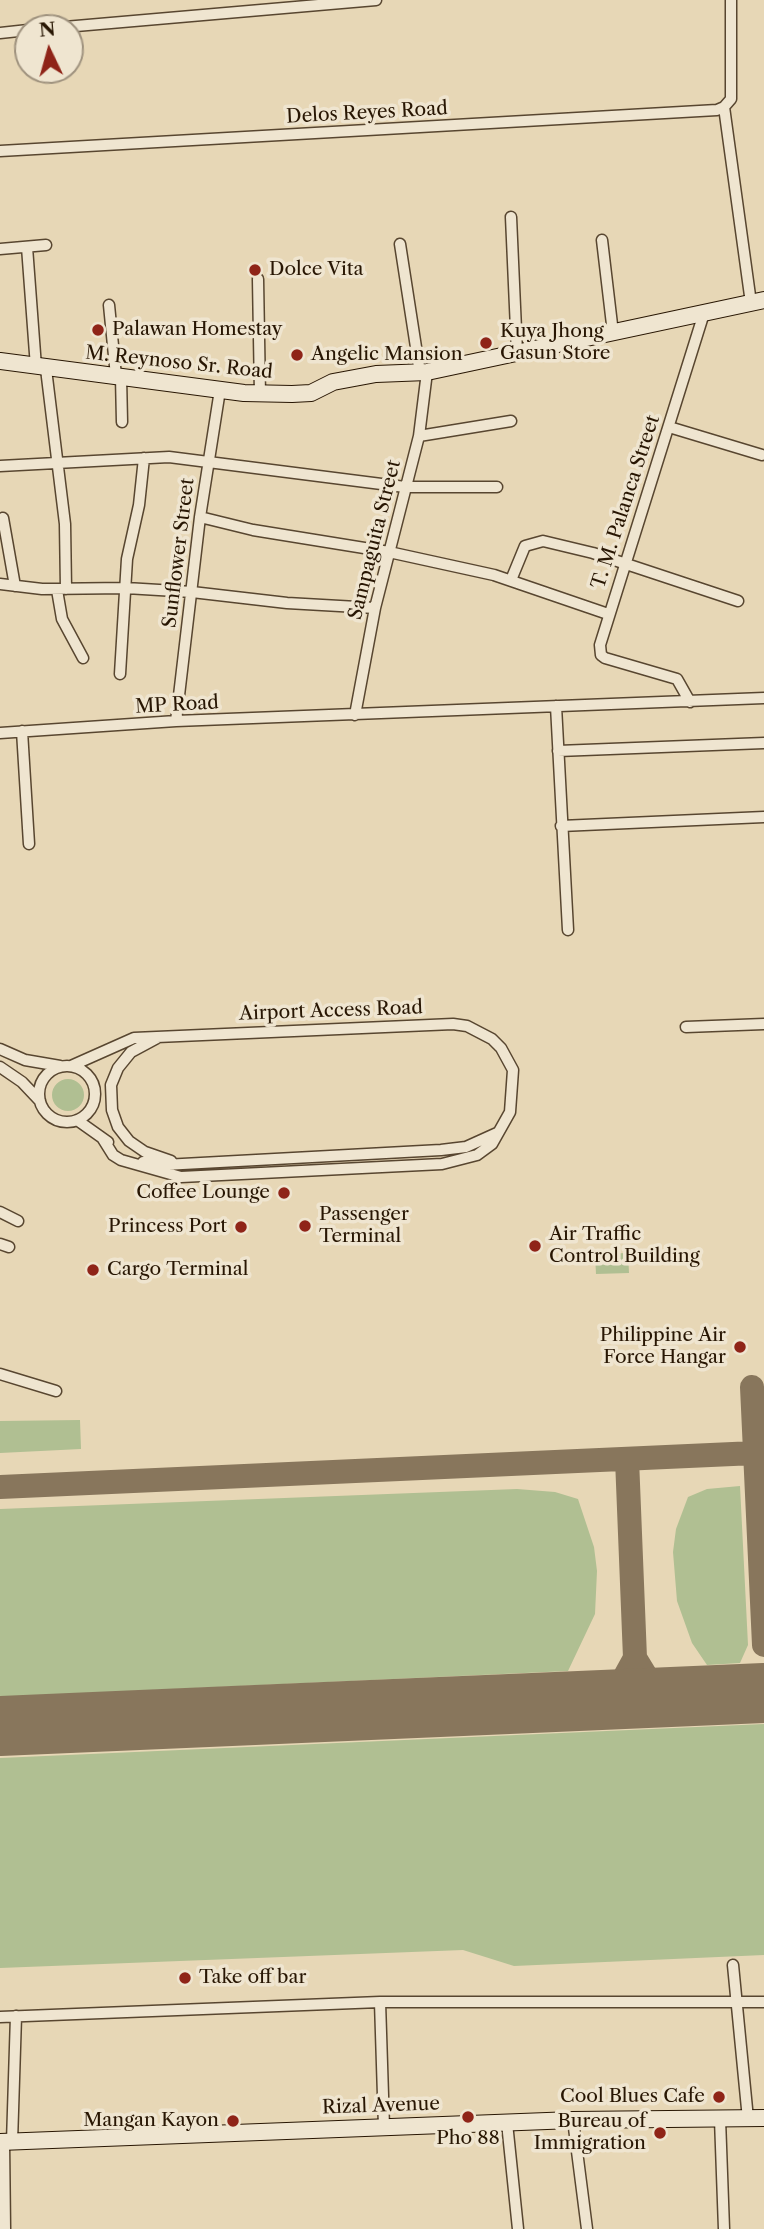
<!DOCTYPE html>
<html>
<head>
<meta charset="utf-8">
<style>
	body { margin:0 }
	#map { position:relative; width:764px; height:2229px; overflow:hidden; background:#e7d7b6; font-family:"Libre Caslon Text",serif }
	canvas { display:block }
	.north { position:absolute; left:14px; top:14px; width:70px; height:70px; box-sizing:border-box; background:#efe5d0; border:2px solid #9f927e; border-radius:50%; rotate:355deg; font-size:19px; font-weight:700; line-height:28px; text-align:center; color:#281603 }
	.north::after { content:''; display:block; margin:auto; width:24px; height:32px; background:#8f2418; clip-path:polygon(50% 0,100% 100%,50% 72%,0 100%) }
</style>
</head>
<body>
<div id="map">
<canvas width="764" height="2229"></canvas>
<div class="north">N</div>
</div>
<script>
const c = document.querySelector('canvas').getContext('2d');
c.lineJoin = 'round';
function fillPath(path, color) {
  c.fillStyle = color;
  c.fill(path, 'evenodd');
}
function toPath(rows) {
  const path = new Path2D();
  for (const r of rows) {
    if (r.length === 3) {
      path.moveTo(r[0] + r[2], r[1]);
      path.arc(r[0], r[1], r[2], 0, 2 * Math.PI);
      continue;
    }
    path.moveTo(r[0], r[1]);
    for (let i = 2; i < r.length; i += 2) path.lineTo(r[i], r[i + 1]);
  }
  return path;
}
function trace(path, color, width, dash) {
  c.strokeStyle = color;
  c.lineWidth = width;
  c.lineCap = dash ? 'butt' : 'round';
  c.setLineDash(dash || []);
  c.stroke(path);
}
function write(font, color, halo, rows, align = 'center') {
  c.font = font + ' "Libre Caslon Text",serif';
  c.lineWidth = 7;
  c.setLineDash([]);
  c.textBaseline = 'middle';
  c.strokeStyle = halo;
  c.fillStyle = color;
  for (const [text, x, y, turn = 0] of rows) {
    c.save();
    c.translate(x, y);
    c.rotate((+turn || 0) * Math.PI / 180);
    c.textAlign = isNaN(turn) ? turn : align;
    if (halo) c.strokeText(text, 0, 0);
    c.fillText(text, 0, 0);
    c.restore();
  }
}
fillPath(toPath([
	[68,1095,16],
	[628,1253,629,1273,596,1274,595,1254],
	[80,1420,81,1449,0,1453,0,1421],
	[740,1486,748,1645,740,1663,707,1665,692,1643,677,1601,673,1552,676,1529,688,1497,707,1489],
	[517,1489,555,1492,578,1499,594,1547,597,1571,595,1614,568,1671,0,1697,0,1509],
	[764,1724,764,1955,514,1966,463,1950,0,1968,0,1758]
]), '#b0bf92');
trace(toPath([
	[752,1387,764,1645],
	[0,1487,755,1453],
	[635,1658,649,1681,664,1691,680,1697],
	[585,1701,618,1689,635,1658,627,1459]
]), '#88765c', 24);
trace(toPath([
	[0,1726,764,1693]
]), '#88765c', 60);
const street = toPath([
	[53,28,376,0],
	[0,33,28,30],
	[724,107,751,303],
	[0,151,717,110,724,107,731,99,731,0],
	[511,217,517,352],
	[602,240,613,333],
	[400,244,420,373],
	[27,247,36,367],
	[0,249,46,245],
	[258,279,260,395],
	[109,305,116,376],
	[46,369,65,524,66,589],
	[121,377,122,422],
	[669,427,762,455],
	[419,436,511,421],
	[0,466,169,457,405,487,497,487],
	[200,517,253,530,389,552,494,575,608,614],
	[3,518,15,586],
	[511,580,525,546,543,541,593,553,738,601],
	[0,584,42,589,126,588,192,592,287,603,375,608],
	[57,590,62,619,83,658],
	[120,674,127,559,139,505,144,458],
	[690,702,677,679,605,658,601,655,600,645,704,313],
	[556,706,568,930],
	[355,715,375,608,419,436,427,372],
	[176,721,200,517,220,390],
	[22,731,29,844],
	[0,733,176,721,764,698],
	[558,751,764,743],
	[561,826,764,817],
	[686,1027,764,1024],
	[157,1038,131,1052,118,1068,111,1085,112,1110,118,1127,129,1141,145,1152,171,1161],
	[0,1049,25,1060,60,1066],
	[71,1066,134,1038,453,1024,467,1026,492,1039,501,1048,513,1070,510,1112,492,1144,477,1155,442,1164,181,1177,121,1160,113,1155,103,1139],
	[67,1094,28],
	[0,1067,22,1082,40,1101],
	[77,1120,108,1142],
	[143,1162,164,1165,441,1150,466,1147,497,1133],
	[0,1212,18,1221],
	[0,1244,9,1247],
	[0,1374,56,1391],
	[733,1965,748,2119],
	[380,2002,384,2127],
	[0,2017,380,2002,764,2002],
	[720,2119,724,2229],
	[573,2120,587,2229],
	[507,2123,518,2229],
	[4,2142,5,2229],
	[12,2142,16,2016]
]);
const secondary = toPath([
	[0,361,244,393,292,394,311,393,333,382,376,374,427,372,764,300],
	[0,2142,573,2120,764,2118]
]);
trace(street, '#584630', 13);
trace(secondary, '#281603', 18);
trace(street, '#efe5d0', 10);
trace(secondary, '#efe5d0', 16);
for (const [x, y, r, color] of [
	[255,270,7,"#8f2418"],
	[98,330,7,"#8f2418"],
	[486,343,7,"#8f2418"],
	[297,355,7,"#8f2418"],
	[284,1193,7,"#8f2418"],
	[305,1226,7,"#8f2418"],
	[241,1227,7,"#8f2418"],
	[535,1246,7,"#8f2418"],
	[93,1270,7,"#8f2418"],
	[740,1347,7,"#8f2418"],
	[185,1978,7,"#8f2418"],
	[719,2097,7,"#8f2418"],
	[468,2117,7,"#8f2418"],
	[233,2121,7,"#8f2418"],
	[660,2133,7,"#8f2418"]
]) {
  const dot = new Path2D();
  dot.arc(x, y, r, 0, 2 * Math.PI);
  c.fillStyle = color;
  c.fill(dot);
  trace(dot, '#efe5d0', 2.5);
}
write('19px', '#281603', '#efe5d0', [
	["Delos Reyes Road",367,113,-3],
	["M. Reynoso Sr. Road",179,363,6],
	["T. M. Palanca Street",626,502,-72],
	["Sampaguita Street",375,540,-76],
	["Sunflower Street",179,553,-83],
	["MP Road",177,705,-3],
	["Airport Access Road",331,1011,-2],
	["Rizal Avenue",381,2106,-2]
]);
write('19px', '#281603', '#efe5d0', [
	["Dolce Vita",269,270],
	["Palawan Homestay",112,330],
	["Kuya Jhong",500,332],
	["Gasun Store",500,354],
	["Angelic Mansion",311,355],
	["Coffee Lounge",270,1193,"right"],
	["Passenger",319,1215],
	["Terminal",319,1237],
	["Princess Port",227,1227,"right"],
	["Air Traffic",549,1235],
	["Control Building",549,1257],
	["Cargo Terminal",107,1270],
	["Philippine Air",726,1336,"right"],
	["Force Hangar",726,1358,"right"],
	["Take off bar",199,1978],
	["Cool Blues Cafe",705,2097,"right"],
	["Mangan Kayon",219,2121,"right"],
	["Bureau of",646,2122,"right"],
	["Immigration",646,2144,"right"],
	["Pho 88",468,2139,"center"]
], 'left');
</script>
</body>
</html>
